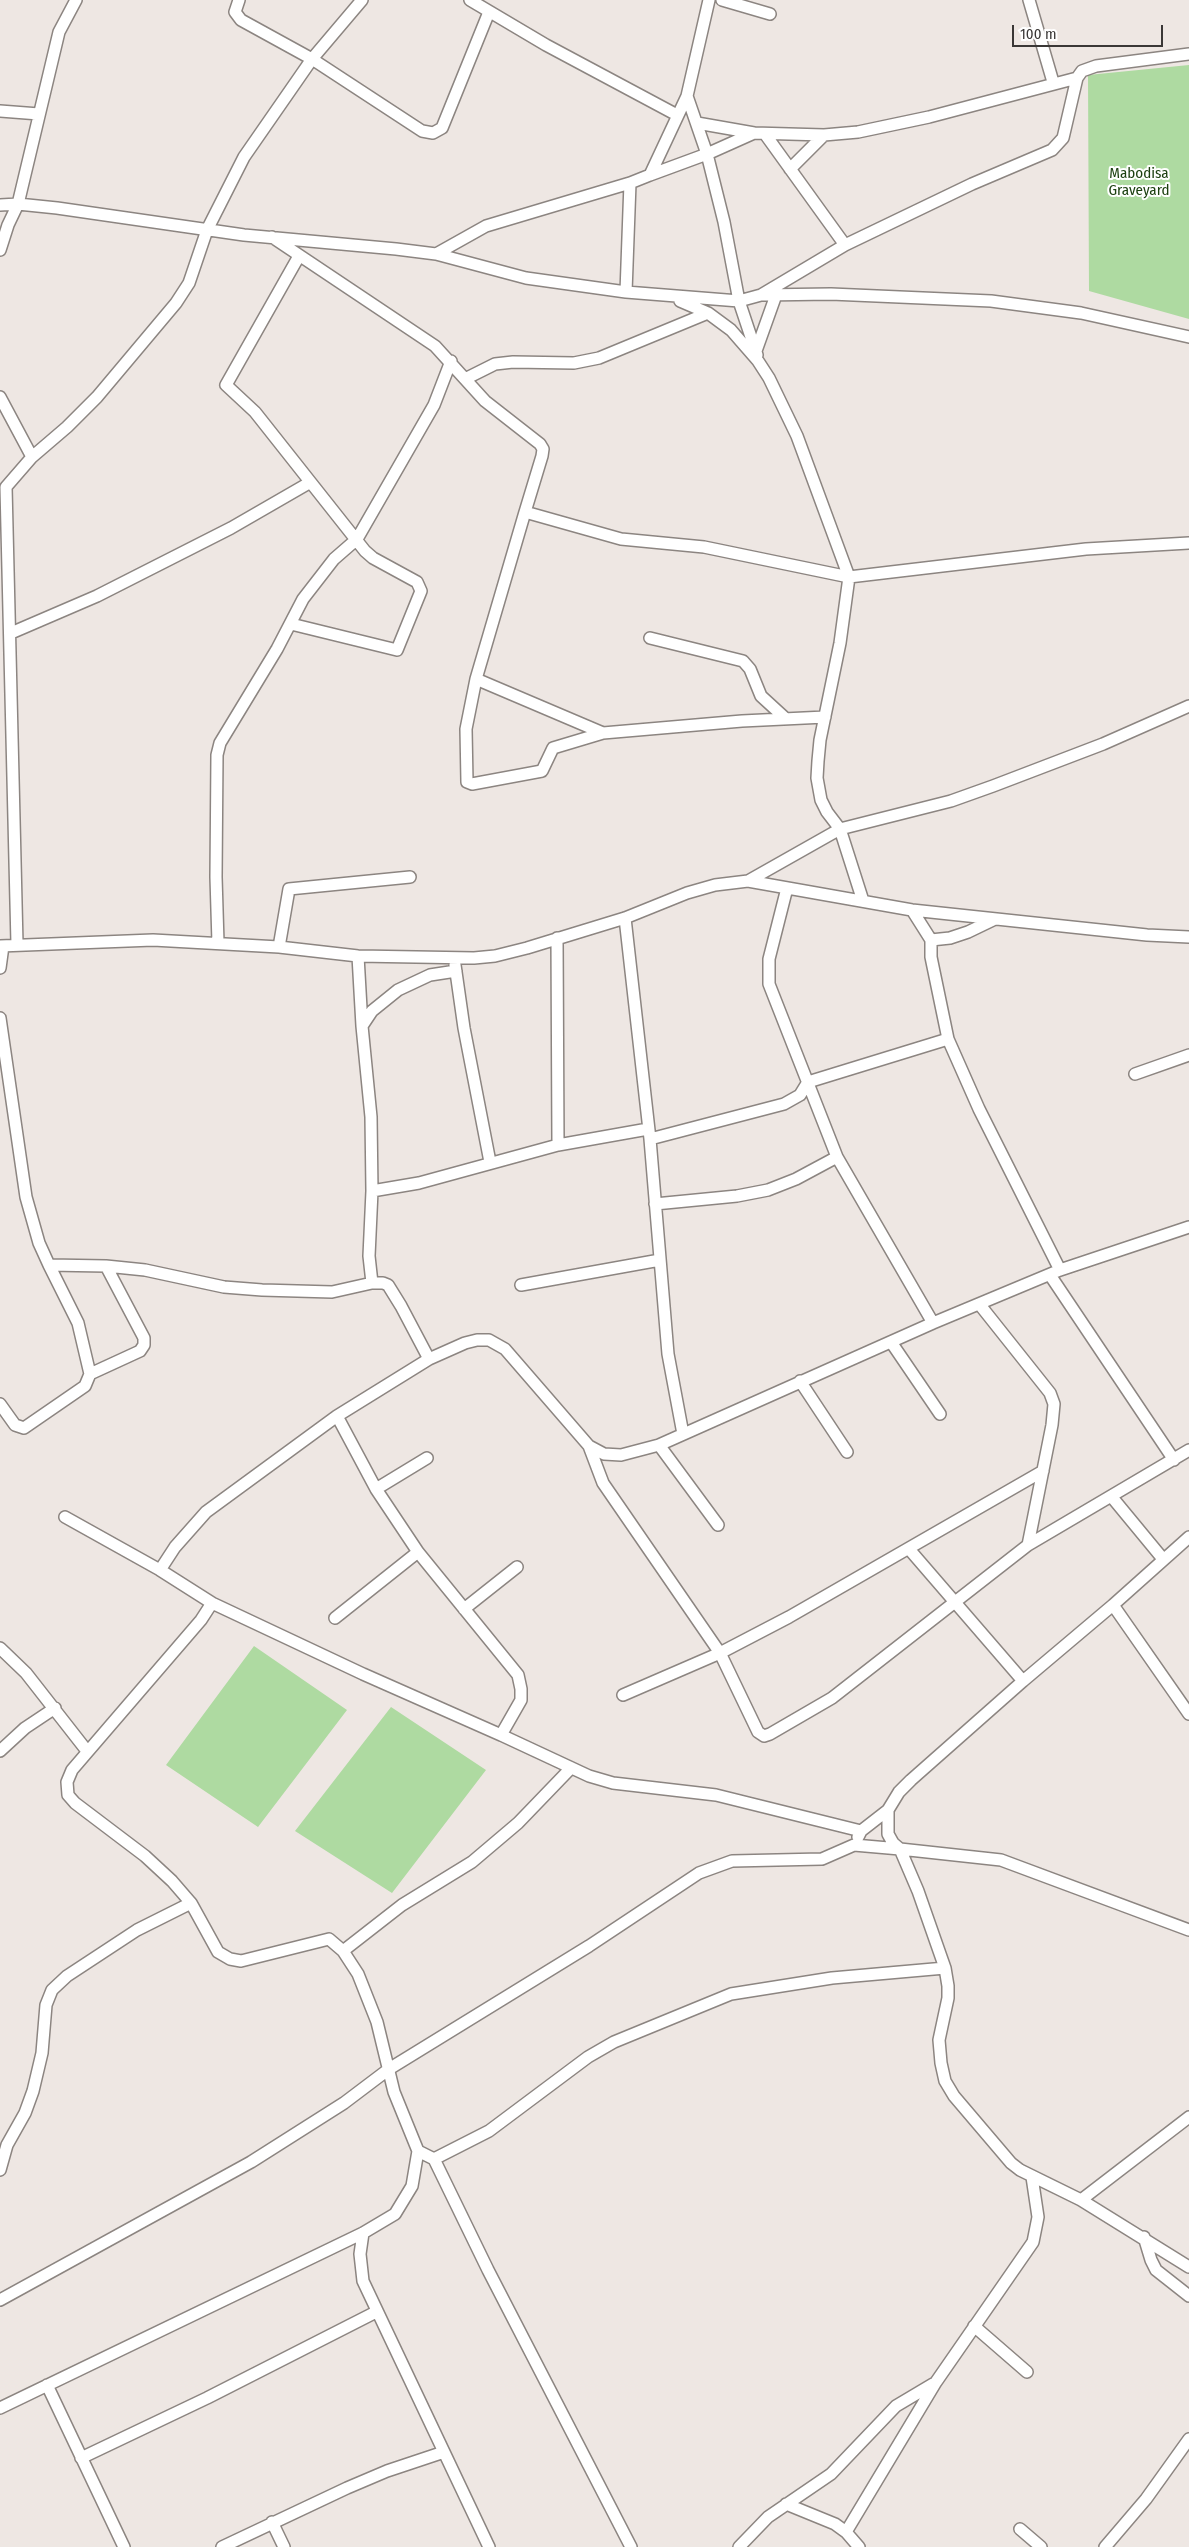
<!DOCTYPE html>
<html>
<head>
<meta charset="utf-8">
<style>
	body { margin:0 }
	#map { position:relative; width:1189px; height:2547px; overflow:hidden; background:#eee7e3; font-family:"Fira Sans Condensed",sans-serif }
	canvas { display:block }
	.scale { position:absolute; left:1012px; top:25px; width:151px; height:22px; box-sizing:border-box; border:2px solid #3a3736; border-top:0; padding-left:6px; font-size:15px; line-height:18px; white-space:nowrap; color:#3a3736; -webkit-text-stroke:4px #fff; paint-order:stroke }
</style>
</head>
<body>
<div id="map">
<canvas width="1189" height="2547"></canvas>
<div class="scale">100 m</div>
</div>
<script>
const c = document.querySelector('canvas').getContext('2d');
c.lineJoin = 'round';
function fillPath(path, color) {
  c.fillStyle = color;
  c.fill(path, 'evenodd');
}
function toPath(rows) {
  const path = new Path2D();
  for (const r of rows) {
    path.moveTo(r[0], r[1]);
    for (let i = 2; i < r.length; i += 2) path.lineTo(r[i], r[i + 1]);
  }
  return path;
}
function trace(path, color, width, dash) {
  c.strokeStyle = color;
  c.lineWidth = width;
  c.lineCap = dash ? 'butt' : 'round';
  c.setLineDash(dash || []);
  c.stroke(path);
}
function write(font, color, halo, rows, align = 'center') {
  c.font = font + ' "Fira Sans Condensed",sans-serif';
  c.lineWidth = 4;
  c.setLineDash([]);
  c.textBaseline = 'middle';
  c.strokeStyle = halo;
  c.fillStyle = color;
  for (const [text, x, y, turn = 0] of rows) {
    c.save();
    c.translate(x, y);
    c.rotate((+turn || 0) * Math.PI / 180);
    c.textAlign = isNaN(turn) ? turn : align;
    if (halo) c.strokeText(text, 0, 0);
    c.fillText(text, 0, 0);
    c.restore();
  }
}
fillPath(toPath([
	[1189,65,1189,319,1089,291,1088,75],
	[254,1646,347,1710,258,1827,166,1765],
	[391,1707,486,1770,392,1893,295,1831]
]), '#aedaa1');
const minor = toPath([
	[239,0,235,12,241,20,312,59,422,131,433,133,442,128,489,12],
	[470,0,546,45,677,115],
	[709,0,687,96,650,175,707,154,754,133,824,135,858,132,929,117,1077,78],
	[722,0,770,14],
	[1029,0,1053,82],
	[687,96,707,154,724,222,739,301,757,355],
	[0,111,39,114],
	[697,123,754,133],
	[765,134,845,245],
	[790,169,824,135],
	[0,205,18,204,57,208,244,235,396,249,436,254,526,278,626,292,739,301,761,295,845,245,972,184,1052,150,1063,138,1077,78,1082,71,1096,66,1189,54],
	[272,237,435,346,485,401,540,444,543,449,542,456,525,512,621,539,704,547,849,577],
	[0,250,8,225,18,204,59,32,76,0],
	[436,254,486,226,630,183],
	[626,292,630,183,650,175],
	[762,295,831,294,991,301,1081,313,1189,337],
	[680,301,708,313,731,330,758,361,769,378,797,436,849,577],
	[756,351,776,295],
	[465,379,495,364,513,362,574,363,599,358,708,313],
	[0,397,32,457],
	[525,512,476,679,603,733,742,721,825,717],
	[291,624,397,650,421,591,417,582,373,558,365,551,255,412,226,385,299,256],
	[11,633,97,596,231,528,309,483],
	[650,638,743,661,750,669,761,696,785,718],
	[476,679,466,729,467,782,472,784,542,771,553,748,603,733],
	[748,881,840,829,827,812,821,800,817,778,818,761,820,740,840,643,849,577,1086,549,1189,543],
	[787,888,769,959,769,984,837,1157,933,1323],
	[863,901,840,829,951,801,993,786,1103,744,1189,706],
	[912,910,931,940,931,957,948,1039,979,1109,1060,1270],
	[625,918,650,1139,668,1354,683,1434],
	[557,938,558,1145],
	[931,940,950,938,968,932,995,919],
	[218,943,216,877,217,755,220,743,277,649,303,599,334,559,357,539,434,405,451,361],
	[17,944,6,487,32,457,67,427,97,397,176,303,189,283,207,230,244,157,312,59,362,0],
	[0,946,153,940,279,947,358,956,474,958,495,956,527,948,625,918,687,893,715,885,748,881,912,910,1147,935,1189,937],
	[279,947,289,889,410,877],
	[358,956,362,1026],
	[455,965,464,1028,490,1162],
	[0,968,3,946],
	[0,1018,26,1197,39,1243,49,1265,106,1266,145,1270,224,1287,262,1290,332,1292,372,1283,383,1283,388,1285,401,1306,429,1359],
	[1135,1074,1189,1055],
	[650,1139,784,1104,800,1095,808,1082,948,1039],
	[372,1191,419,1183,558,1145,648,1129],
	[655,1204,737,1196,768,1190,796,1179,837,1157],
	[1050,1275,1174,1460],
	[372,1283,369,1256,372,1191,371,1117,362,1026,372,1011,398,990,430,975,456,971],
	[521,1285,660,1260],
	[980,1305,1050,1393,1054,1404,1052,1425,1028,1545],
	[891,1342,940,1414],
	[90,1374,140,1351,144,1345,144,1338,106,1266],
	[800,1381,847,1452],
	[0,1404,15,1425,24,1428,85,1386,90,1374,78,1323,49,1265],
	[337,1416,376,1489,418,1552,518,1675,521,1689,521,1700,501,1735,589,1776,613,1783,716,1795,861,1831],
	[659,1445,718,1525],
	[589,1446,603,1483,720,1653,758,1732,764,1736,770,1734,832,1698,1028,1545,1189,1450],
	[376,1489,427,1458],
	[1111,1496,1163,1559],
	[65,1517,160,1570],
	[909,1549,1023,1681],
	[212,1603,363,1674,501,1735],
	[1113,1605,1189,1714],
	[464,1609,517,1567],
	[335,1618,418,1552],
	[0,1648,26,1673,87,1751],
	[623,1695,720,1653,789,1617,1043,1471],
	[0,1751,25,1728,55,1708],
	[888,1810,888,1834,893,1843,900,1849,1001,1860,1189,1930],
	[858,1837,861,1831,888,1810,899,1792,911,1780,1023,1681,1113,1605,1189,1537],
	[343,1951,402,1905,472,1862,518,1823,571,1768],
	[418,2151,434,2159,489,2131,588,2057,614,2042,731,1994,832,1978,945,1968],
	[434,2159,488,2270,631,2547],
	[0,2170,7,2145,25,2113,33,2091,42,2053,46,2005,52,1990,67,1976,137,1930,191,1903],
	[1081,2200,1189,2117],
	[363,2233,360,2254,363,2281,489,2547],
	[1144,2237,1151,2260,1156,2270,1189,2296],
	[0,2300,251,2162,344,2103,389,2069,589,1946,699,1873,732,1861,822,1859,854,1845,900,1849,918,1891,945,1968,948,1986,948,1998,939,2040,941,2063,945,2081,954,2096,1011,2163,1020,2170,1081,2200,1189,2267],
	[974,2326,1027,2372],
	[47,2385,124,2547],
	[0,2408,363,2233,395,2214,412,2186,418,2151,394,2092,377,2022,358,1974,343,1951,329,1939,241,1961,230,1959,218,1952,191,1903,172,1881,145,1856,75,1803,68,1795,67,1782,72,1770,201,1620,212,1603,160,1570,175,1547,206,1512,337,1416,429,1359,465,1343,477,1340,489,1340,505,1349,589,1446,604,1454,621,1455,659,1445,933,1323,1060,1270,1189,1227],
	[81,2458,207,2398,376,2312],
	[786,2504,835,2524,846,2532,859,2547],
	[272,2522,284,2547],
	[1020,2529,1041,2547],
	[846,2532,936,2382,1033,2242,1038,2217,1032,2177],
	[222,2547,347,2488,387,2471,444,2452],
	[739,2547,768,2517,831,2474,896,2406,933,2384],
	[1105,2547,1146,2499,1189,2439]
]);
trace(minor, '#8c8581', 14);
trace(minor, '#fff', 11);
write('15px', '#1c4010', '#fff', [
	["Mabodisa",1139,174],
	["Graveyard",1139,191]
]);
</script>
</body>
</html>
